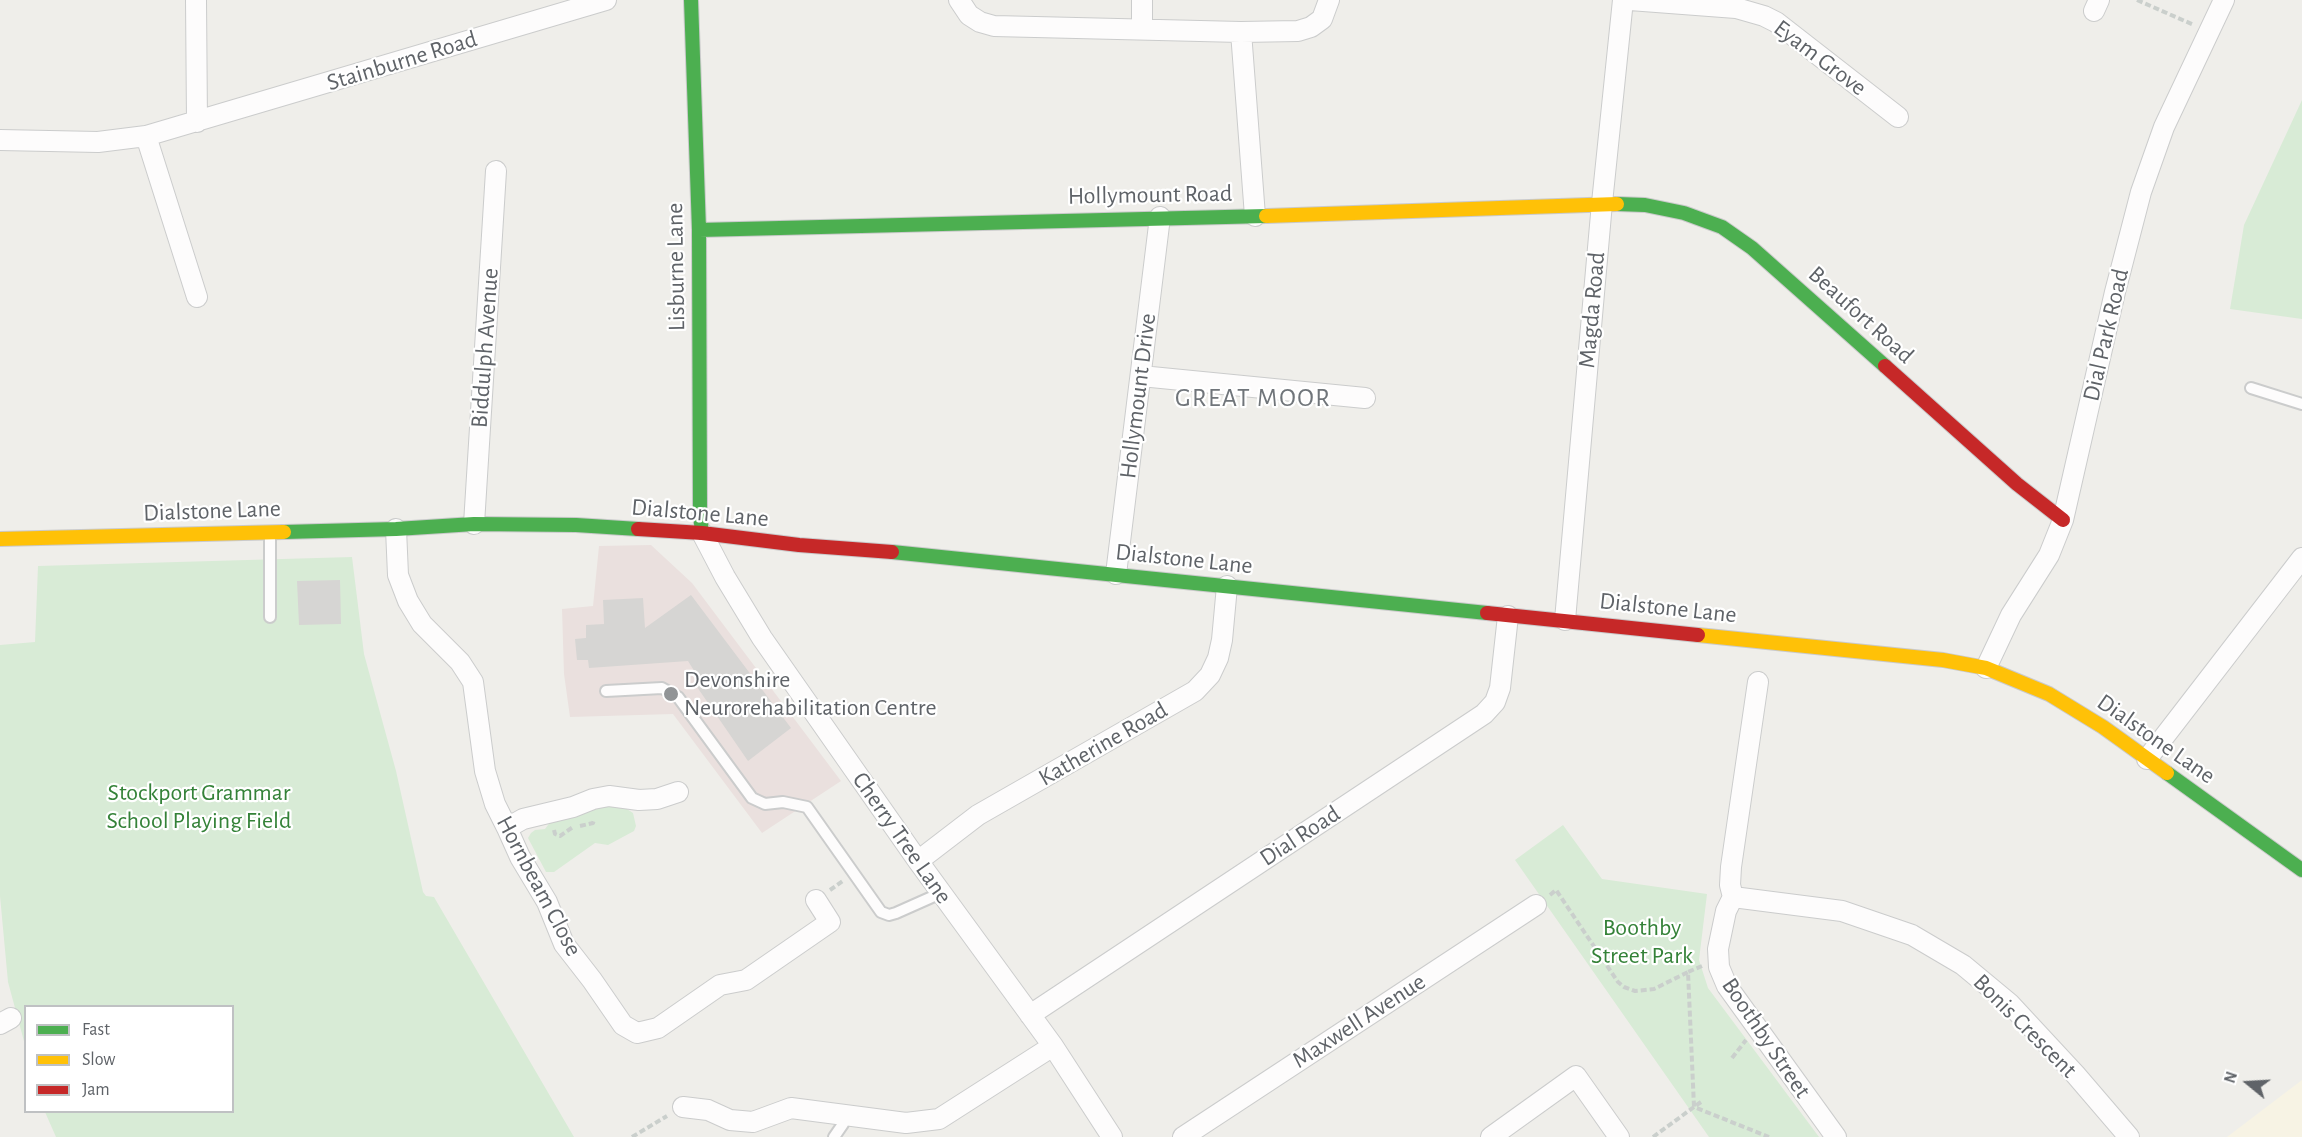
<!DOCTYPE html>
<html>
<head>
<meta charset="utf-8">
<style>
	body { margin:0 }
	#map { position:relative; width:2302px; height:1137px; overflow:hidden; background:#efeeea; font-family:"Alegreya Sans",sans-serif }
	canvas { display:block }
	.legend { position:absolute; left:24px; top:1005px; width:210px; height:108px; box-sizing:border-box; background:#fff; border:2px solid #bfc1c3; margin:0; padding:8px 10px; list-style:none; font-size:18px; color:#5f6368 }
	.legend li { display:flex; align-items:center; gap:12px; height:30px }
	.legend b { width:30px; border:2px solid #bfc1c3 }
	.north { position:absolute; left:2218px; top:1053px; width:60px; height:60px; -webkit-text-stroke:4px #fff; paint-order:stroke; rotate:288deg; font-size:16px; font-weight:700; line-height:24px; text-align:center; color:#5f6368 }
	.north::after { content:''; display:block; margin:auto; width:21px; height:27px; background:#5f6368; clip-path:polygon(50% 0,100% 100%,50% 72%,0 100%) }
</style>
</head>
<body>
<div id="map">
<canvas width="2302" height="1137"></canvas>
<ul class="legend">
<li><b style="height:8px;background:#4caf50"></b>Fast</li>
<li><b style="height:8px;background:#ffc107"></b>Slow</li>
<li><b style="height:8px;background:#c62828"></b>Jam</li>
</ul>
<div class="north">N</div>
</div>
<script>
const c = document.querySelector('canvas').getContext('2d');
c.lineJoin = 'round';
function fillPath(path, color) {
  c.fillStyle = color;
  c.fill(path, 'evenodd');
}
function toPath(rows) {
  const path = new Path2D();
  for (const r of rows) {
    path.moveTo(r[0], r[1]);
    for (let i = 2; i < r.length; i += 2) path.lineTo(r[i], r[i + 1]);
  }
  return path;
}
function trace(path, color, width, dash) {
  c.strokeStyle = color;
  c.lineWidth = width;
  c.lineCap = dash ? 'butt' : 'round';
  c.setLineDash(dash || []);
  c.stroke(path);
}
function write(font, color, halo, rows, align = 'center') {
  c.font = font + ' "Alegreya Sans",sans-serif';
  c.lineWidth = 4.5;
  c.setLineDash([]);
  c.textBaseline = 'middle';
  c.strokeStyle = halo;
  c.fillStyle = color;
  for (const [text, x, y, turn = 0] of rows) {
    c.save();
    c.translate(x, y);
    c.rotate((+turn || 0) * Math.PI / 180);
    c.textAlign = isNaN(turn) ? turn : align;
    if (halo) c.strokeText(text, 0, 0);
    c.fillText(text, 0, 0);
    c.restore();
  }
}
fillPath(toPath([
	[2302,1080,2302,1137,2227,1137]
]), '#f7f3e4');
fillPath(toPath([
	[651,545,692,583,841,781,762,833,673,714,570,717,564,674,562,609,593,606,599,546]
]), '#eae0de');
fillPath(toPath([
	[2302,100,2302,319,2230,309,2244,225],
	[352,557,364,654,396,771,423,892,426,896,434,897,574,1137,56,1137,45,1112,232,1112,232,1006,26,1006,25,1045,8,982,0,896,0,645,35,642,38,566],
	[589,807,624,807,633,813,636,826,634,831,608,845,595,843,554,872,546,872,528,838,531,833,535,830,545,829,551,821,560,821],
	[1563,825,1602,879,1707,894,1699,960,1708,988,1819,1137,1709,1137,1515,860]
]), '#d8ebd6');
fillPath(toPath([
	[340,580,341,624,299,625,297,581],
	[691,595,791,728,748,761,695,684,700,680,688,661,589,668,588,660,577,660,575,639,586,638,586,625,604,624,603,600,643,598,645,628]
]), '#d6d5d3');
const lane = toPath([
	[2251,388,2302,404],
	[270,535,270,617],
	[606,691,662,688,678,697,752,798,765,804,783,802,807,807,881,912,889,915,896,913,941,893],
	[834,1137,843,1124,844,1115]
]);
const street = toPath([
	[196,0,197,122],
	[959,0,969,15,980,22,994,26,1241,32,1298,31,1311,27,1322,19,1329,0],
	[1630,0,1736,8,1764,16,1776,22,1898,117],
	[2094,11,2099,0],
	[1142,29,1142,0],
	[1241,32,1255,216],
	[146,136,197,297],
	[0,140,98,142,146,136,606,0],
	[1141,376,1365,398],
	[474,524,496,171],
	[396,529,398,575,408,601,422,624,460,662,473,682,485,771,495,804,507,828,520,857,547,902,564,944,592,980,623,1025,637,1033,658,1028,720,985,746,980,830,922,816,900],
	[702,533,725,577,762,638,918,861,1053,1046,1112,1137],
	[1116,574,1160,217],
	[1565,620,1602,203,1623,0],
	[1986,668,2011,615,2049,555,2063,520,2115,292,2141,192,2164,127,2224,0],
	[1758,682,1731,867,1730,885,1733,897,1842,911,1912,935,1963,965,2010,1004,2075,1074,2129,1137],
	[2147,759,2302,558],
	[507,828,523,819,573,807,593,799,609,796,639,800,657,799,678,792],
	[918,861,978,815,1195,691,1210,675,1218,658,1222,640,1227,586],
	[1733,897,1726,911,1718,949,1719,967,1727,986,1836,1137],
	[1030,1015,1484,714,1495,702,1500,688,1508,616],
	[0,1024,11,1018],
	[683,1107,708,1110,730,1120,753,1122,791,1108,906,1123,939,1119,1053,1046],
	[1183,1137,1536,905],
	[1491,1137,1576,1076,1619,1137]
]);
const fast = toPath([
	[691,0,699,230,700,513,702,533],
	[1617,204,1645,205,1684,213,1722,227,1752,248,1885,366],
	[699,230,1266,216],
	[284,532,396,529,474,524,576,525,638,529],
	[892,552,1487,613],
	[2167,773,2302,870]
]);
const slow = toPath([
	[1266,216,1617,204],
	[0,539,284,532],
	[1698,635,1943,660,1986,668,2049,694,2103,727,2167,773]
]);
const jam = toPath([
	[1885,366,2017,484,2063,520],
	[638,529,702,533,799,545,892,552],
	[1487,613,1698,635]
]);
trace(lane, '#cbcccc', 14);
trace(street, '#cbcccc', 22);
trace(fast, '#cacacb', 16);
trace(slow, '#cacacb', 16);
trace(jam, '#cacacb', 16);
trace(toPath([
	[2137,0,2194,25],
	[580,826,593,823,594,820],
	[554,830,555,834,560,836,573,827],
	[830,890,844,880],
	[1550,895,1556,890,1618,982,1624,987,1635,991,1654,989,1688,972],
	[1732,1058,1746,1040],
	[1701,1102,1694,1107,1688,972,1702,966],
	[632,1137,667,1116],
	[1653,1137,1694,1107,1769,1137]
]), '#cacfcc', 4, [6, 3]);
trace(lane, '#fdfcfc', 10);
trace(street, '#fdfcfc', 20);
trace(fast, '#4caf50', 14);
trace(slow, '#ffc107', 14);
trace(jam, '#c62828', 14);
for (const [x, y, r, color] of [
	[671,694,8,"#919496"]
]) {
  const dot = new Path2D();
  dot.arc(x, y, r, 0, 2 * Math.PI);
  c.fillStyle = color;
  c.fill(dot);
  trace(dot, '#fff', 2);
}
write('24px', '#5f6368', '#fff', [
	["Eyam Grove",1820,58,37],
	["Stainburne Road",402,61,-17],
	["Hollymount Road",1150,195,-1],
	["Lisburne Lane",676,267,-91],
	["Magda Road",1592,310,-85],
	["Beaufort Road",1861,315,42],
	["Dial Park Road",2106,335,-77],
	["Biddulph Avenue",485,348,-86],
	["Hollymount Drive",1138,396,-83],
	["Dialstone Lane",212,511,-2],
	["Dialstone Lane",700,513,5],
	["Dialstone Lane",1184,559,6],
	["Dialstone Lane",1668,608,6],
	["Dialstone Lane",2156,739,35],
	["Katherine Road",1103,744,-30],
	["Dial Road",1300,836,-33],
	["Cherry Tree Lane",902,838,55],
	["Hornbeam Close",539,886,62],
	["Maxwell Avenue",1359,1021,-33],
	["Bonis Crescent",2025,1026,45],
	["Boothby Street",1766,1038,56]
]);
write('24px', '#5f6368', '#fff', [
	["Devonshire",684,680],
	["Neurorehabilitation Centre",684,708]
], 'left');
write('24px', '#348238', '#fff', [
	["Stockport Grammar",199,793],
	["School Playing Field",199,821],
	["Boothby",1642,928],
	["Street Park",1642,956]
]);
c.letterSpacing = '1.5px';
write('26px', '#70757a', '#fff', [
	["GREAT MOOR",1253,398]
]);
c.letterSpacing = '0px';
</script>
</body>
</html>
